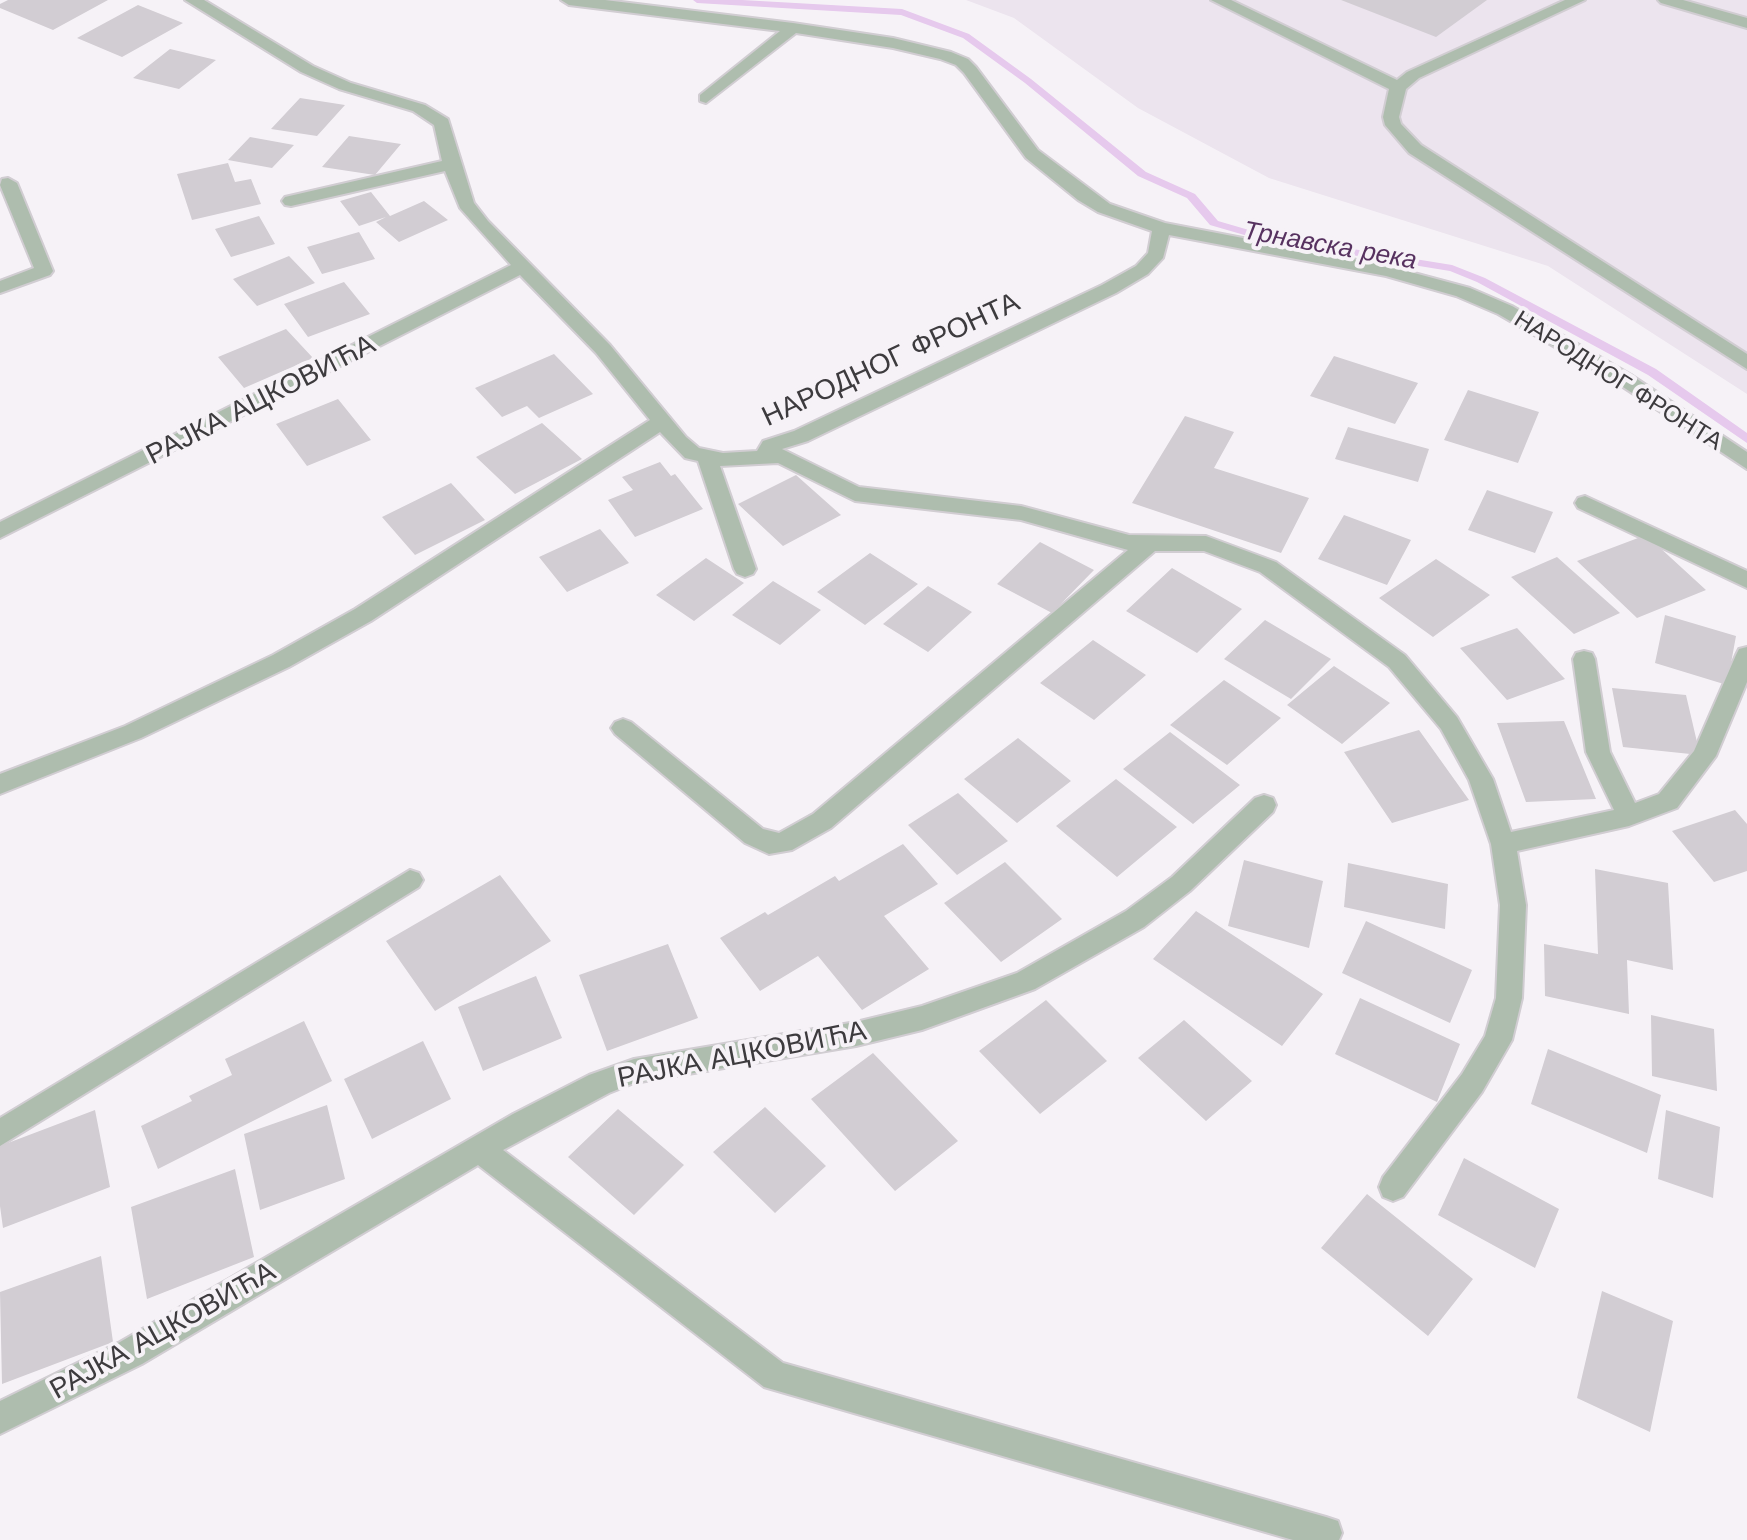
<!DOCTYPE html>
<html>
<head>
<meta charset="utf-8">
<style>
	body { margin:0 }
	canvas { display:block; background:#f6f2f7 }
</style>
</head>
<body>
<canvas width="1747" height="1540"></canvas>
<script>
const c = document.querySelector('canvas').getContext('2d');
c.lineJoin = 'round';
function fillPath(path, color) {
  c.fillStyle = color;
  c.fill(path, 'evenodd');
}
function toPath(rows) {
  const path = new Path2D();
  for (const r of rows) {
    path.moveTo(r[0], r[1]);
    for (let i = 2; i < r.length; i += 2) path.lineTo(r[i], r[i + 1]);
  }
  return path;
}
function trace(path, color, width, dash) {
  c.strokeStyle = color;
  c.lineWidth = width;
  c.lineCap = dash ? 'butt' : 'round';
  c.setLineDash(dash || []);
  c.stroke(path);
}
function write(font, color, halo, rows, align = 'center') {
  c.font = font + ' "Work Sans",sans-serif';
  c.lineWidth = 8;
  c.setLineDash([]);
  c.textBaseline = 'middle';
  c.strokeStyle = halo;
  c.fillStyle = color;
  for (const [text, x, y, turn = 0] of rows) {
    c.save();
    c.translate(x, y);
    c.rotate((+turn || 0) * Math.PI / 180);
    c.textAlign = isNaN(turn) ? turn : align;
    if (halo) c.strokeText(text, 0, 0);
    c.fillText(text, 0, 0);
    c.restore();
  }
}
fillPath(toPath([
	[966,0,1747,0,1747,394,1548,266,1269,178,1138,108,1014,18]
]), '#ece4ee');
fillPath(toPath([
	[693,0,742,0,902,9,969,34,1031,79,1146,172,1195,194,1218,221,1266,235,1452,265,1485,278,1656,369,1747,433,1747,443,1648,375,1477,282,1450,271,1265,241,1210,225,1187,198,1138,176,1025,83,963,38,901,15,697,3,693,0]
]), '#e6c9ed');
fillPath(toPath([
	[8,0,108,0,53,30,0,8,0,4],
	[1341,0,1487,0,1436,37],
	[138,5,183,23,122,57,77,38],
	[170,49,216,60,179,89,133,78],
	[300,98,345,105,317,136,271,129],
	[349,136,401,144,375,175,322,167],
	[250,137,294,145,272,168,228,160],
	[228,163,235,182,251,179,261,204,192,220,177,174],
	[371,192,390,216,424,201,448,220,399,242,376,222,386,217,359,226,340,201],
	[259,216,275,244,231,257,215,229],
	[359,232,375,259,322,274,307,247],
	[289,256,315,283,257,306,233,279],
	[344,282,370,314,308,337,284,304],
	[286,329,313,358,244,388,218,357],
	[554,354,593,394,539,418,527,406,502,417,475,388],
	[1334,356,1418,383,1395,424,1310,396],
	[1468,390,1539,412,1518,463,1444,440],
	[338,399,371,440,307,466,276,424],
	[1185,416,1234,432,1214,468,1309,498,1281,553,1132,503],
	[542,423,582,459,515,494,476,457],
	[1348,427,1429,449,1418,482,1335,459],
	[660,462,671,476,675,474,703,509,635,537,608,500,633,490,622,477],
	[796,475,841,515,783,546,738,504],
	[451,483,485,520,415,555,382,517],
	[1487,490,1553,512,1535,553,1468,530],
	[1344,515,1411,540,1387,585,1318,559],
	[600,529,629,563,567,592,539,557],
	[1646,535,1706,590,1637,618,1577,561],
	[1040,542,1094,570,1052,613,997,584],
	[870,553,918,584,865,625,817,592],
	[1557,557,1620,613,1574,634,1511,577],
	[706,558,744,583,694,621,656,595],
	[1436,559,1490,595,1433,637,1379,598],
	[1172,568,1242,609,1197,653,1126,611],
	[773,581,821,610,780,645,732,615],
	[928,586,972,612,928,652,883,624],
	[1665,615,1736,636,1727,685,1655,663],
	[1265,620,1331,659,1291,699,1224,659],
	[1517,628,1565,679,1507,700,1460,648],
	[1093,640,1146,675,1094,720,1040,683],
	[1334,666,1390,703,1342,744,1287,705],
	[1224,680,1281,718,1227,765,1170,725],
	[1612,688,1686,695,1700,755,1623,747],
	[1564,721,1596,799,1526,802,1497,723],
	[1419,730,1469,800,1392,823,1344,752],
	[1170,732,1240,785,1193,824,1123,769],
	[1018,738,1071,781,1017,823,964,779],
	[1116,779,1177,827,1117,877,1056,826],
	[958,793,1008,841,957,875,908,825],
	[1735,810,1747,824,1747,871,1714,882,1672,831],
	[903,844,938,884,884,916,929,969,862,1010,818,956,760,991,720,938,765,912,768,915,835,876,839,881],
	[1244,860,1323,881,1309,948,1228,926],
	[1005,862,1062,919,1001,962,944,903],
	[1348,863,1448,884,1445,929,1344,907],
	[1595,869,1668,883,1673,970,1627,960,1629,1014,1545,996,1544,944,1598,954],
	[500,875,551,941,435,1011,386,941],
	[1196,911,1323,994,1282,1046,1153,959],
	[1366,921,1472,970,1450,1023,1342,973],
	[668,944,698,1018,607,1051,579,975],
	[536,976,562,1038,483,1071,458,1007],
	[1360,998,1460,1044,1437,1102,1335,1054],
	[1046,1000,1107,1061,1040,1114,979,1051],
	[1651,1015,1714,1029,1717,1091,1652,1076],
	[1184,1020,1252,1081,1206,1121,1138,1058],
	[304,1021,332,1081,158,1169,141,1126,192,1101,189,1096,232,1075,225,1059],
	[423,1041,451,1099,372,1139,344,1079],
	[1548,1049,1661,1095,1647,1153,1531,1104],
	[873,1053,958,1141,895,1191,811,1099],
	[327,1105,345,1179,260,1210,244,1134],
	[765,1107,826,1166,775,1213,713,1152],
	[618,1109,684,1165,634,1215,568,1157],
	[95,1110,110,1187,3,1228,0,1206,0,1146],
	[1666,1110,1720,1127,1713,1198,1658,1179],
	[1464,1158,1559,1209,1535,1268,1438,1215],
	[235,1169,254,1257,147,1299,131,1207],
	[1367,1194,1473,1279,1428,1336,1321,1248],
	[101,1256,113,1342,2,1384,0,1292],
	[1602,1291,1673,1321,1650,1432,1577,1398]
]), '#d2cdd3');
const minor = toPath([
	[185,0,204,0,313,66,351,83,425,105,448,119,474,203,488,221,610,345,686,437,699,448,723,453,757,451,763,441,794,431,1102,285,1136,266,1148,253,1152,231,1098,212,1078,200,1026,158,964,73,956,65,940,59,893,48,796,33,706,103,700,101,700,95,780,31,569,5,561,0,605,0,793,23,893,38,951,52,968,59,976,67,1038,150,1110,204,1165,223,1388,266,1470,288,1512,306,1631,375,1747,452,1747,469,1617,383,1498,314,1456,296,1386,276,1169,235,1163,258,1148,274,1116,293,808,441,782,449,859,487,1021,506,1129,535,1206,536,1276,562,1405,655,1457,717,1493,779,1511,832,1614,810,1586,752,1573,659,1576,653,1584,651,1592,653,1595,659,1610,752,1635,803,1659,794,1694,751,1736,655,1739,649,1747,647,1747,682,1716,756,1677,808,1629,826,1517,851,1526,905,1522,998,1512,1040,1482,1092,1403,1197,1393,1201,1383,1197,1379,1187,1383,1177,1462,1074,1485,1036,1496,998,1500,905,1491,844,1469,780,1441,729,1389,667,1260,572,1204,551,1155,551,831,828,792,850,769,854,745,843,615,734,611,728,615,722,623,719,631,722,763,829,779,833,813,814,1128,550,1021,520,855,501,778,463,720,466,756,569,753,574,745,577,737,574,734,569,698,461,685,458,660,432,371,621,289,667,141,738,0,794,0,774,125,726,273,655,355,609,650,420,596,353,520,275,0,538,0,522,511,265,460,208,445,171,291,206,285,205,282,201,285,197,442,161,434,125,413,111,339,89,301,72,185,0],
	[1211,0,1231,0,1397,80,1407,72,1565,0,1585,0,1419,78,1406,89,1399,117,1401,124,1421,145,1747,354,1747,369,1409,153,1385,125,1383,117,1389,89,1211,0],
	[1658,0,1683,0,1747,18,1747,28,1661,3,1658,0],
	[8,178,17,183,53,271,50,275,0,293,0,281,34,268,0,185,2,179,8,178],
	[1585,496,1747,571,1747,588,1578,508,1575,503,1578,498,1585,496],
	[1264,795,1273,798,1276,805,1273,812,1190,891,1144,927,1035,989,922,1030,856,1046,634,1083,609,1093,503,1150,783,1363,1326,1517,1338,1521,1342,1533,1339,1540,1293,1540,764,1387,478,1165,142,1364,0,1434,0,1401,120,1342,513,1114,589,1075,634,1059,856,1022,922,1006,1017,973,1126,911,1172,877,1255,798,1264,795],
	[410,870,419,873,423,880,419,887,0,1146,0,1118,410,870]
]);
trace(minor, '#d1cdd2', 4);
fillPath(minor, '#aebdae');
write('24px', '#3d3b3e', '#f6f2f7', [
	["НАРОДНОГ ФРОНТА",1618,381,32]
]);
write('italic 26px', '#573260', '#f6f2f7', [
	["Трнавска река",1330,246,10]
]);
write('28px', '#3d3b3e', '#f6f2f7', [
	["НАРОДНОГ ФРОНТА",891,360,-25],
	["РАЈКА АЦКОВИЋА",261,400,-27],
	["РАЈКА АЦКОВИЋА",742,1055,-11],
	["РАЈКА АЦКОВИЋА",163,1331,-29]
]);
</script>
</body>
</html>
